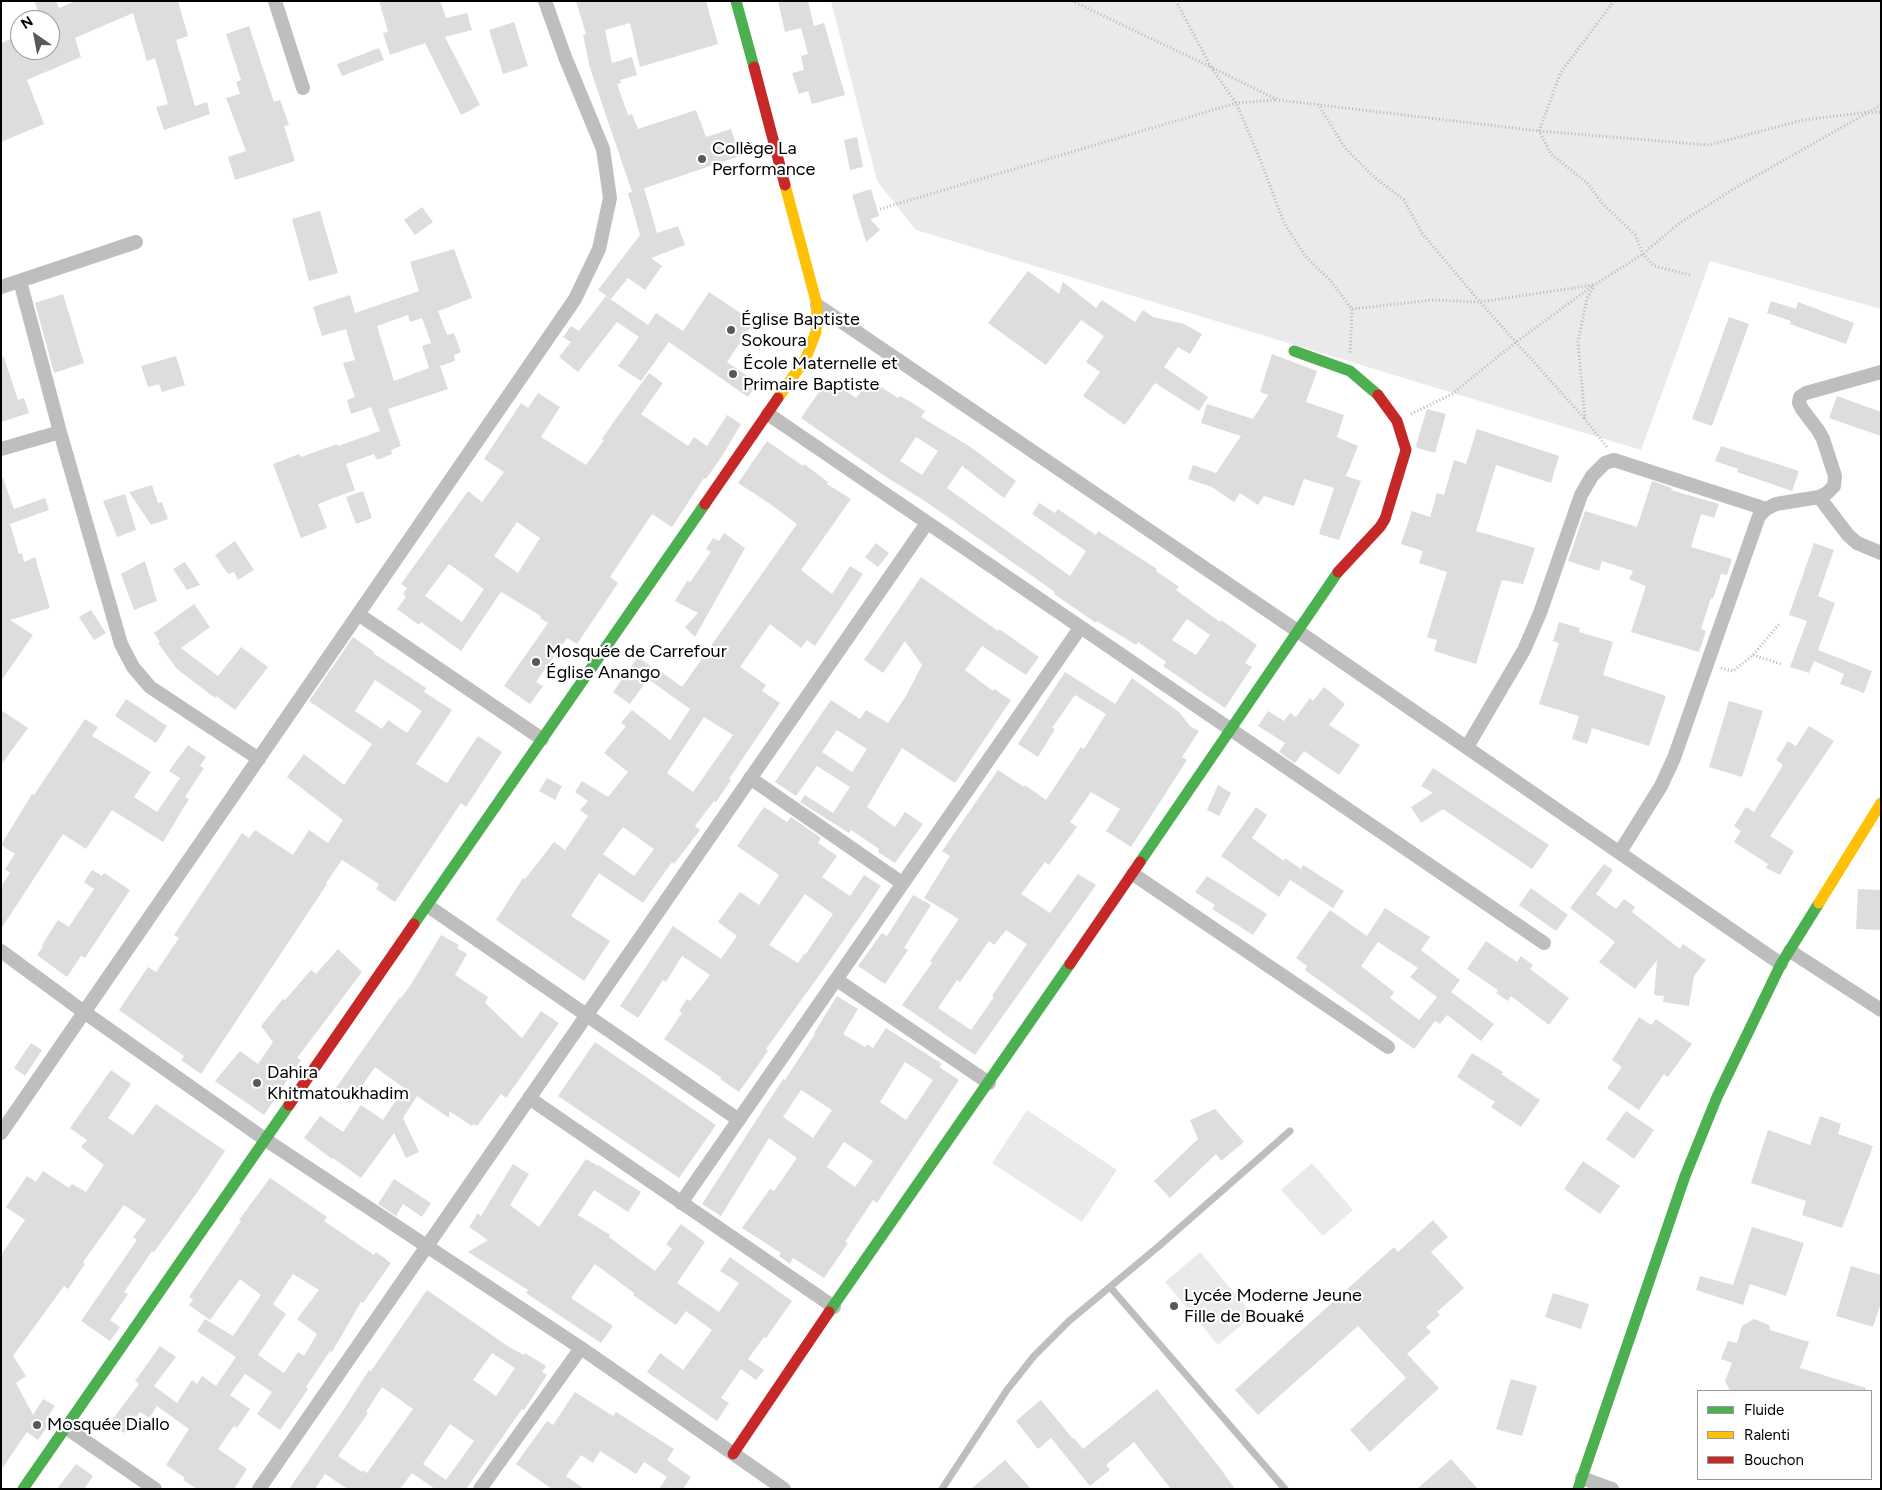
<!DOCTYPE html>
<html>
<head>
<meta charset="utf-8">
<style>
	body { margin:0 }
	#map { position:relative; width:1882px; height:1490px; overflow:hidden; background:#fff; font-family:Figtree,sans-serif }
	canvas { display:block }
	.frame { position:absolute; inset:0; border:2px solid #000; pointer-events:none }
	.legend { position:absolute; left:1697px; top:1390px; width:175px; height:90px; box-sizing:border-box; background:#fff; border:1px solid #999; margin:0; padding:6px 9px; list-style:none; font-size:15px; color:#000 }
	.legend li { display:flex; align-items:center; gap:10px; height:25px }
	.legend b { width:25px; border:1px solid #999 }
	.north { position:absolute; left:10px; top:10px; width:50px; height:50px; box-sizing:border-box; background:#fff; border:1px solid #999; border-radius:50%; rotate:327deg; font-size:14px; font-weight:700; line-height:20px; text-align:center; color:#000 }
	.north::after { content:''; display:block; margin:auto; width:18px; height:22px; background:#595959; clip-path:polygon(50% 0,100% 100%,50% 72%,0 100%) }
</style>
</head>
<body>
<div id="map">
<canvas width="1882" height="1490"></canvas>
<div class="frame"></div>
<ul class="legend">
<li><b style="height:6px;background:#4caf50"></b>Fluide</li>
<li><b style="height:6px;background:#ffc107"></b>Ralenti</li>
<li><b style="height:6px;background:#c62828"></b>Bouchon</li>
</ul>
<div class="north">N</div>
</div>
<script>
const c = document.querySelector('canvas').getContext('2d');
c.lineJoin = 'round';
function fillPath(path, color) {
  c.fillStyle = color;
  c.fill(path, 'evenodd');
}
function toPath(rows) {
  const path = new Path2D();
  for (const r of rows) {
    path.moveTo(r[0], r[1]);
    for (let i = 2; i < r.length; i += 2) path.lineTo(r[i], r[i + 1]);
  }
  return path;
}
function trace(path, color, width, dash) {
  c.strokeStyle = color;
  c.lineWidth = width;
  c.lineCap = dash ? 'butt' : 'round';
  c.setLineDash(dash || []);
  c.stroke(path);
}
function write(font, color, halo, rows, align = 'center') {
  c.font = font + ' Figtree,sans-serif';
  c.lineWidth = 4.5;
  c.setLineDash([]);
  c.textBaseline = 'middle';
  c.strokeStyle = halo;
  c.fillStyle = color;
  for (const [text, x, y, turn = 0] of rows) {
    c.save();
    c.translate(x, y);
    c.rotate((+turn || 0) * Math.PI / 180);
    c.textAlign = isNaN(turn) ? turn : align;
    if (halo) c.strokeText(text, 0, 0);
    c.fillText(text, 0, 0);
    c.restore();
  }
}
fillPath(toPath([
	[831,1,1881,1,1881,309,1710,261,1641,450,916,230,877,181],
	[1027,1110,1117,1170,1082,1222,992,1163],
	[1312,1163,1353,1210,1323,1236,1281,1190],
	[1200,1252,1253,1315,1218,1345,1165,1282]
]), '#eaeaea');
fillPath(toPath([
	[34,1,56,1,59,8,76,1,178,1,188,36,176,40,195,106,207,102,210,114,164,130,156,107,168,104,155,58,147,61,133,13,75,38,81,57,27,80,44,124,1,142,1,43,20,35,20,50,50,50,50,20,42,20],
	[379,1,440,1,446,18,467,13,472,30,445,37,480,105,461,115,425,43,390,55,383,33,388,32],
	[576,1,706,1,718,44,640,67,630,23,605,30,612,63,632,57,637,75,620,80,621,83,617,84,628,115,632,114,638,129,696,110,706,137,731,129,740,156,636,191,644,188,657,233,678,226,685,245,651,258,662,266,645,290,628,278,611,299,598,290,640,235,628,193,632,192,590,68,583,35,586,34],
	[778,1,808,1,814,26,824,23,845,95,812,104,808,91,799,94,792,73,804,70,801,56,808,54,801,28,785,32],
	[514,22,528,66,503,74,489,30],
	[249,26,274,102,280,100,289,125,284,126,295,161,235,180,228,157,246,151,226,98,240,94,236,82,241,80,226,34],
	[379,48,384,60,342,76,337,64],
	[857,137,863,167,850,170,844,140],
	[871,189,879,216,870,219,880,230,866,242,852,195],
	[422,207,433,222,415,235,404,220],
	[320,211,338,273,309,281,292,219],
	[454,249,472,298,438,311,447,335,454,333,461,352,454,355,455,361,440,366,448,389,388,409,401,446,391,450,392,454,377,460,374,454,346,464,355,490,318,504,327,528,301,538,273,464,299,454,301,457,337,444,338,446,380,431,371,407,351,414,347,400,355,397,343,363,355,360,346,329,322,336,313,307,350,295,355,313,419,291,410,262],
	[408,315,410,322,422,318,431,343,422,346,429,368,394,381,377,326],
	[1028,271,1059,294,1063,282,1096,308,1102,300,1135,322,1143,310,1153,317,1184,324,1202,334,1190,354,1178,347,1164,367,1208,397,1199,411,1155,383,1125,425,1083,396,1100,372,1086,362,1104,336,1081,320,1046,365,988,323],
	[709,292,754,322,727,362,758,383,748,397,669,342,641,381,618,366,639,337,617,322,578,372,559,357,571,342,563,337,571,326,579,331,606,296,648,325,656,313,683,331],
	[63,294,84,363,54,373,35,303],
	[1771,301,1796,309,1798,302,1854,323,1846,344,1790,324,1791,321,1767,313],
	[1729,317,1749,324,1712,426,1692,419],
	[1272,354,1317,371,1306,402,1344,415,1337,437,1358,446,1346,476,1361,481,1339,540,1319,534,1334,488,1304,479,1294,506,1264,496,1258,505,1240,493,1234,502,1212,487,1188,479,1193,465,1216,473,1241,436,1201,423,1207,404,1253,419,1268,395,1260,392],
	[176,356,185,385,162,392,159,384,148,387,141,366],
	[1,357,4,357,18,400,24,398,29,413,1,422],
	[649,373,663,383,641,414,688,446,694,437,707,446,727,415,741,424,722,456,706,479,704,478,672,527,652,514,610,577,618,583,577,644,567,638,536,682,543,686,530,704,504,686,548,623,540,618,541,616,501,592,461,651,421,622,419,625,397,609,406,597,403,594,407,588,401,584,468,491,482,502,504,472,484,459,521,403,528,408,538,393,560,407,541,437,586,465,604,440,602,439,615,420],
	[517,522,540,538,518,573,494,556],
	[449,564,484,589,462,622,425,596],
	[828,379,856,398,870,380,898,398,900,396,911,402,925,411,921,417,969,446,1016,481,1004,498,962,466,947,488,1070,576,1086,551,1032,514,1039,503,1055,513,1058,509,1096,535,1098,531,1157,569,1156,571,1179,587,1176,590,1220,622,1221,620,1257,645,1245,663,1252,667,1225,708,1163,666,1166,662,1138,642,1136,645,1097,621,1096,623,1054,594,1055,592,925,501,883,475,801,418],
	[916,437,938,451,922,475,900,461],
	[1187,619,1210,635,1196,655,1172,640],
	[1837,396,1881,412,1881,436,1829,418],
	[1427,409,1446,414,1435,453,1417,448,1416,445],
	[1477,429,1559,456,1551,483,1496,465,1476,531,1535,548,1523,584,1502,580,1476,664,1434,651,1437,640,1427,637,1447,572,1419,563,1423,551,1401,544,1412,511,1430,517,1437,493,1444,495,1454,460,1466,464],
	[767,441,803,466,804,464,828,482,827,484,851,499,801,570,832,594,850,566,863,574,815,646,807,640,801,648,770,624,740,667,766,685,762,691,780,703,729,779,731,780,716,802,714,801,695,826,700,830,674,864,672,862,643,903,599,873,571,916,610,941,584,981,496,920,523,878,525,879,554,842,565,850,588,816,580,810,588,801,575,792,582,781,608,797,628,772,604,753,626,726,621,723,632,710,670,740,690,709,648,679,656,668,682,687,797,524,769,503,738,483],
	[704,717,733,735,693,792,667,773],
	[623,827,654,849,634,876,603,854],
	[1721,446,1799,471,1792,491,1737,472,1738,469,1715,461],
	[1,478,3,478,14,509,45,498,49,510,10,524,19,554,22,553,24,562,35,557,50,608,10,620,33,635,1,681],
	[1652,481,1672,488,1671,490,1719,504,1714,518,1701,514,1691,547,1732,559,1727,575,1721,574,1713,599,1711,598,1701,629,1706,631,1699,652,1631,632,1646,586,1629,579,1633,571,1602,561,1599,571,1568,561,1585,511,1637,527],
	[152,485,158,503,162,502,168,519,151,525,129,492],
	[363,491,372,518,356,524,346,497],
	[125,494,136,530,117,537,103,501],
	[724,533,745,548,695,637,685,627,698,613,675,601,687,581,690,582,711,552,706,549,713,538,719,541],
	[235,541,254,570,238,580,234,572,228,574,215,555],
	[876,543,889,553,878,567,865,557],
	[1814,543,1834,550,1818,596,1835,603,1818,650,1872,671,1864,693,1840,684,1844,674,1814,661,1809,673,1790,667,1807,621,1789,615],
	[145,561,157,601,134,610,121,574],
	[185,562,200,585,187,590,173,569],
	[921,577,998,631,999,629,1039,657,1026,675,982,646,965,670,993,691,994,689,1011,700,955,783,902,748,867,807,895,827,905,812,923,824,895,863,878,852,879,849,851,830,849,833,800,802,805,795,833,813,850,787,817,766,796,796,775,782,831,700,860,719,866,710,888,723,906,696,922,665,905,641,883,673,864,660],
	[837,730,867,749,852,772,822,752],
	[194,604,210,627,181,648,218,676,241,647,268,667,235,710,216,696,215,698,177,669,158,643,160,642,154,633],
	[91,610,106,633,94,640,79,617],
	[1559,622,1580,628,1579,632,1613,642,1603,675,1666,696,1649,746,1592,728,1587,744,1572,739,1579,716,1539,704,1559,643,1553,641],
	[353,637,374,652,373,653,426,688,424,692,452,710,416,764,447,783,478,736,502,752,466,807,461,803,395,902,376,889,379,884,342,860,326,883,327,884,201,1074,181,1060,184,1056,119,1010,148,967,156,972,179,938,174,935,242,833,249,838,255,830,293,855,309,830,328,843,343,820,287,777,304,754,344,785,372,744,309,701],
	[375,680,422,711,407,733,388,720,382,729,355,711],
	[638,657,655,669,630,704,613,692],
	[1065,672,1115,704,1132,678,1179,712,1190,726,1199,731,1182,757,1187,760,1131,847,1106,831,1120,809,1091,792,1070,822,1077,827,1049,865,1045,862,1021,894,1050,913,1078,874,1096,885,975,1055,902,1005,932,963,930,961,959,919,924,898,950,856,942,851,998,770,1024,787,1025,785,1046,800,1081,747,1084,749,1106,714,1075,695,1052,728,1055,729,1038,757,1018,744],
	[1006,930,1027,944,992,996,994,997,971,1030,938,1008,957,980,960,982,989,941,994,945],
	[1324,687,1345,704,1329,725,1360,745,1339,775,1304,751,1295,763,1279,752,1285,743,1258,726,1268,711,1284,721,1290,713,1296,717,1310,698,1313,701],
	[126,699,167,726,156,743,115,716],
	[1729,701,1763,711,1742,777,1709,767],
	[1,710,28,728,1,765],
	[85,719,98,727,92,736,151,772,134,797,157,812,180,778,169,771,188,745,206,757,200,766,204,768,185,797,189,799,163,842,112,810,86,849,63,834,1,929,1,886,10,873,5,869,15,854,1,845,32,794,34,795],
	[1809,726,1834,741,1770,836,1794,851,1780,875,1766,868,1768,864,1734,842,1741,831,1734,826,1746,807,1754,812,1777,775,1783,765,1776,760,1788,741,1796,746],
	[1433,768,1549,845,1532,869,1443,809,1421,823,1411,807,1433,793,1421,786],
	[547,778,562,786,555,800,539,791],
	[1218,785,1231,793,1219,816,1207,810],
	[764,807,787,822,791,817,821,838,818,843,837,856,822,877,850,896,864,875,881,886,828,963,766,1049,768,1051,739,1092,720,1079,722,1078,664,1039,682,1013,679,1011,687,999,690,1001,710,975,682,956,666,982,663,980,638,1018,620,1006,673,926,721,959,737,936,718,922,740,892,759,905,779,875,737,846],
	[805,894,833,914,805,955,804,954,798,963,769,945],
	[1256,807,1267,815,1252,838,1284,861,1285,858,1301,869,1303,865,1344,891,1333,908,1290,880,1279,897,1221,856],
	[1604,864,1613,870,1596,894,1616,909,1624,899,1635,907,1632,912,1680,949,1683,944,1706,960,1694,976,1689,1006,1663,1002,1664,996,1654,995,1657,960,1635,989,1599,962,1615,942,1570,908],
	[92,870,102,876,104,873,130,890,85,958,81,956,67,977,37,955,43,946,42,945,58,920,69,927,94,889,84,882],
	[1207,876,1267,914,1253,935,1212,909,1215,905,1195,892],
	[1531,888,1568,915,1556,931,1519,905],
	[1858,889,1881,890,1881,930,1856,929],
	[913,895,931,905,904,948,908,950,885,984,858,966,882,933,887,936],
	[1385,908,1430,937,1421,950,1460,980,1451,992,1494,1024,1481,1041,1447,1015,1440,1024,1435,1021,1414,1049,1305,970,1307,966,1296,958,1330,910,1367,936],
	[1378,942,1418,968,1410,977,1437,997,1419,1020,1390,998,1394,992,1361,966],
	[441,935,459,945,457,948,467,954,455,975,488,997,485,1003,522,1038,541,1011,559,1023,506,1098,501,1094,477,1126,474,1124,472,1126,449,1111,449,1118,417,1096,403,1118,419,1152,406,1158,394,1133,361,1178,333,1158,332,1159,304,1138,320,1116,343,1132,361,1105,383,1120,404,1088,375,1067,350,1103,333,1092,400,997,401,998,410,986],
	[1486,941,1517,962,1521,956,1533,965,1530,969,1569,998,1549,1025,1511,996,1508,1001,1496,993,1498,990,1467,969],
	[338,949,362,972,297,1058,301,1060,264,1115,215,1081,240,1051,258,1064,273,1042,261,1026,283,999,285,1000,311,970,316,974],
	[837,996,858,1009,843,1034,865,1047,867,1044,873,1048,886,1028,942,1064,939,1067,959,1080,877,1203,873,1200,845,1242,848,1243,824,1278,793,1258,790,1264,779,1256,781,1253,742,1228,770,1189,774,1191,797,1158,769,1138,721,1216,702,1204,783,1079,785,1080,815,1034,814,1033],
	[905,1062,933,1080,906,1120,880,1102],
	[801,1090,832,1110,813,1138,783,1117],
	[844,1142,873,1161,855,1187,827,1167],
	[1639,1017,1651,1025,1656,1019,1692,1044,1668,1077,1664,1074,1639,1110,1607,1088,1622,1067,1612,1060],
	[595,1042,716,1125,679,1178,558,1096],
	[31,1043,42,1050,25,1076,14,1068],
	[1472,1053,1503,1072,1501,1074,1540,1100,1521,1127,1491,1107,1495,1102,1457,1077],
	[111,1070,131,1084,108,1118,133,1135,156,1104,225,1151,196,1194,154,1252,152,1251,124,1292,128,1294,110,1320,120,1327,110,1341,81,1321,137,1240,133,1237,146,1220,124,1205,83,1262,85,1264,68,1289,64,1286,13,1356,26,1376,16,1383,33,1415,43,1399,55,1406,45,1421,49,1424,38,1440,27,1432,1,1470,1,1255,25,1220,6,1207,27,1176,36,1182,43,1171,69,1188,72,1184,86,1192,104,1165,81,1147,87,1140,70,1128],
	[1215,1109,1244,1142,1221,1161,1216,1154,1170,1198,1154,1181,1198,1139,1190,1120],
	[1626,1111,1654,1130,1634,1159,1606,1139],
	[1820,1116,1841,1124,1838,1134,1873,1146,1842,1228,1802,1215,1806,1201,1751,1183,1768,1130,1810,1145],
	[586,1159,598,1166,598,1165,641,1192,628,1212,594,1190,578,1215,610,1235,609,1237,655,1271,672,1249,666,1244,681,1224,705,1242,677,1283,719,1312,739,1283,720,1271,730,1257,792,1301,766,1338,764,1337,748,1359,764,1370,756,1380,741,1369,721,1398,729,1403,717,1421,647,1372,660,1353,683,1370,712,1330,686,1311,676,1325,633,1295,634,1293,595,1264,571,1298,613,1326,601,1343,526,1293,528,1290,468,1252,488,1240,469,1227,478,1213,481,1216,513,1164,529,1174,510,1205,539,1227],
	[1583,1161,1620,1186,1600,1214,1564,1189],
	[270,1178,327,1217,324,1221,374,1255,376,1252,391,1263,363,1303,361,1302,332,1352,330,1351,306,1387,308,1389,280,1430,257,1414,272,1392,245,1374,230,1395,250,1409,237,1428,234,1426,218,1449,247,1469,234,1489,197,1489,183,1480,185,1478,166,1465,189,1429,157,1406,149,1418,140,1412,124,1433,110,1423,139,1384,135,1381,160,1346,176,1357,154,1386,177,1403,192,1380,197,1384,202,1376,216,1386,236,1357,197,1331,205,1319,233,1336,261,1295,240,1279,210,1320,189,1305,193,1300,189,1297,241,1221,239,1220],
	[293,1274,319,1290,297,1319,317,1334,304,1356,298,1352,284,1373,258,1355,286,1314,273,1304],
	[394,1179,431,1203,422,1217,403,1204,396,1216,378,1204],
	[1433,1220,1448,1237,1431,1252,1464,1288,1437,1312,1440,1315,1426,1327,1431,1332,1407,1354,1439,1388,1370,1452,1350,1430,1406,1378,1358,1326,1258,1415,1235,1390,1394,1247,1398,1252],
	[1752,1227,1804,1243,1786,1296,1750,1284,1743,1305,1696,1290,1700,1276,1733,1285],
	[1851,1266,1881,1275,1881,1302,1873,1327,1836,1316],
	[427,1290,509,1347,524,1355,525,1353,546,1366,542,1372,547,1375,524,1410,522,1409,466,1489,435,1489,412,1473,400,1489,348,1489,325,1474,315,1489,289,1489,342,1412,369,1370,371,1371],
	[492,1353,515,1368,496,1396,473,1380],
	[382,1387,413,1409,367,1473,363,1470,362,1472,338,1456,368,1413,366,1412],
	[450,1424,474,1441,446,1480,423,1464],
	[1553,1293,1589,1304,1581,1329,1545,1317],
	[1754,1319,1769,1325,1770,1330,1809,1342,1800,1368,1866,1388,1866,1391,1730,1391,1725,1381,1732,1363,1721,1359,1728,1341,1737,1343,1742,1326],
	[1511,1379,1537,1386,1522,1436,1496,1429],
	[1157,1389,1220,1468,1235,1489,1171,1489,1134,1442,1106,1465,1110,1470,1090,1486,1051,1438,1038,1449,1016,1421,1041,1400,1073,1439,1074,1438,1083,1449],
	[575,1392,613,1416,616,1412,674,1449,667,1460,691,1477,683,1489,659,1489,667,1477,644,1462,636,1474,600,1451,593,1463,581,1455,566,1476,584,1489,552,1489,516,1464,547,1421,553,1425],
	[1451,1459,1478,1489,1417,1489],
	[1005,1460,1031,1489,971,1489],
	[76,1464,93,1476,84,1489,57,1489]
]), '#ddd');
trace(toPath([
	[1072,1,1211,67,1236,103,1260,159,1284,223,1306,257,1329,279,1352,309,1350,353],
	[1176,1,1211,67,1278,100,1539,131,1709,145,1803,120,1869,112,1881,105],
	[1614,1,1561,72,1539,131,1551,154,1587,183,1602,203,1635,235,1643,254,1654,266,1691,275],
	[1318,104,1345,148,1374,177,1404,200,1422,233,1480,302,1585,419],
	[880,209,1236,103,1276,100],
	[1593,288,1587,298,1578,342,1585,419,1607,447],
	[1352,309,1432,300,1480,302,1593,285],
	[1411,414,1452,394,1516,342,1594,285,1643,254,1678,224,1740,185,1869,112,1881,112],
	[1753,655,1781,664],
	[1721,668,1733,671,1753,655,1780,623]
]), '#b8b8b8', 3, [1, 2.5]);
trace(toPath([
	[1110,1287,1285,1489],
	[942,1489,1007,1390,1034,1356,1069,1321,1159,1246,1290,1131]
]), '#bebebe', 7);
trace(toPath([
	[275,1,303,88],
	[20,281,60,432,121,644,133,667,150,687,259,759],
	[1,287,136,242],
	[817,305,1299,632,1781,964],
	[768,414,1544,943],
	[1,449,60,432],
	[1819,497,1848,535,1857,543,1881,553],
	[358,614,542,739],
	[1467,747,1524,650,1540,613,1581,495,1592,476,1605,463,1614,460,1766,509],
	[750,778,902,883],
	[1620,852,1661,786,1674,758,1759,516,1766,509,1776,504,1819,497,1827,493,1834,486,1835,476,1823,439,1818,430,1802,409,1799,403,1800,397,1806,393,1881,372],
	[1133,874,1388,1047],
	[428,906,739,1120],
	[1,951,84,1012,266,1140,581,1348,784,1489],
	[1790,951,1881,1010],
	[837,980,989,1083],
	[529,1098,834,1307],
	[1,1133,575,299,599,249,610,198,603,149,565,57,545,1],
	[681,1203,1080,628],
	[65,1427,155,1489],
	[1582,1478,1612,1489],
	[259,1489,927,523],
	[480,1489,581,1348]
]), '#bebebe', 14);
trace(toPath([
	[736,1,754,67],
	[1294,351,1350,371,1378,395],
	[1140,862,1338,572],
	[414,924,705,504],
	[829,1312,1070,964],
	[23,1489,289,1105],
	[1578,1489,1685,1176,1717,1097,1781,964,1819,903]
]), '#4caf50', 11);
trace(toPath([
	[778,398,806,358,816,332,817,305,785,185],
	[1819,903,1881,803]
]), '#ffc107', 11);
trace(toPath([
	[754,67,785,185],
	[705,504,778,398],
	[1338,572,1380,527,1385,519,1406,450,1397,421,1378,395],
	[1070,964,1140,862],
	[289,1105,414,924],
	[733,1454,829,1312]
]), '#c62828', 11);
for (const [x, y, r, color] of [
	[702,159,5,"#595959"],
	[731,330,5,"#595959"],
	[733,374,5,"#595959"],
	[536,662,5,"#595959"],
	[257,1083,5,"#595959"],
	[1174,1306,5,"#595959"],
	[37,1425,5,"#595959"]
]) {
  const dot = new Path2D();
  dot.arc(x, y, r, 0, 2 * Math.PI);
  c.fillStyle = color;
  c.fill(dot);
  trace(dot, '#fff', 2);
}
write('18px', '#000', '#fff', [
	["Collège La",712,149],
	["Performance",712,170],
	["Église Baptiste",741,320],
	["Sokoura",741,341],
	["École Maternelle et",743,364],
	["Primaire Baptiste",743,385],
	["Mosquée de Carrefour",546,652],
	["Église Anango",546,673],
	["Dahira",267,1073],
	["Khitmatoukhadim",267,1094],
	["Lycée Moderne Jeune",1184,1296],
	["Fille de Bouaké",1184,1317],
	["Mosquée Diallo",47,1425]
], 'left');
</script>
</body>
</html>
